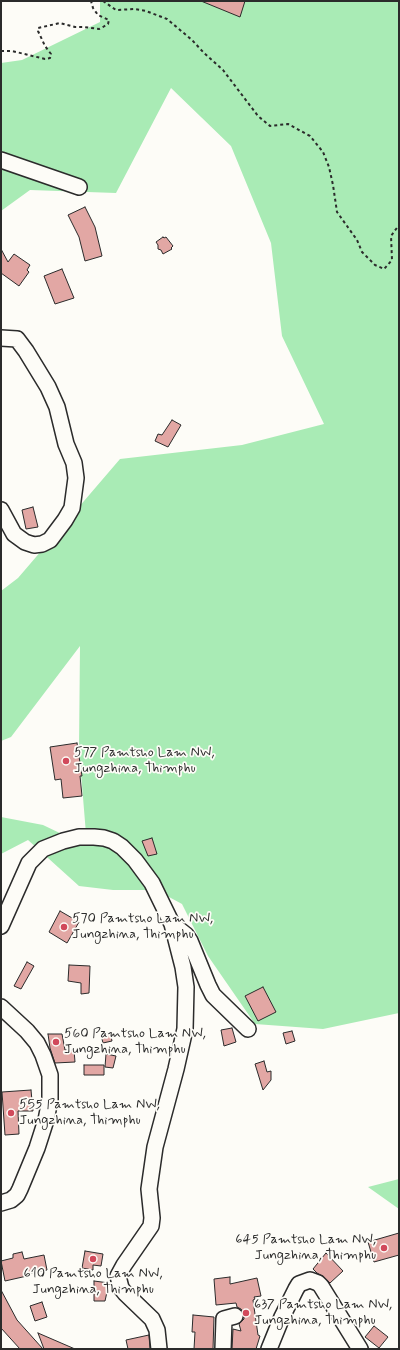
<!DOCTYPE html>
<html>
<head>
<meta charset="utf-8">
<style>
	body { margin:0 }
	#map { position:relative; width:400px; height:1350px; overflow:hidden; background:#fdfcf7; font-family:Mynerve,sans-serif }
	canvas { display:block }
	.frame { position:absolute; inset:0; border:2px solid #2b2b2b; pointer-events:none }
</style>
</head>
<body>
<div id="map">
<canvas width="400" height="1350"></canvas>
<div class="frame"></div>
</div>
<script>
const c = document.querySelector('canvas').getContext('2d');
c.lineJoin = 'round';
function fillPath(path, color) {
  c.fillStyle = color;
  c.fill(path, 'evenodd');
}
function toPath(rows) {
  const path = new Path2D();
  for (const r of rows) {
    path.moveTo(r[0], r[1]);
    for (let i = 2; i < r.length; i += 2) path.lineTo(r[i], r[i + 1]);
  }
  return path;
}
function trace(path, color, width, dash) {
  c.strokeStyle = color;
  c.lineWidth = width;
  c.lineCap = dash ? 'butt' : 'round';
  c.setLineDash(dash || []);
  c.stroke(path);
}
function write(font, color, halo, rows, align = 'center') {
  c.font = font + ' Mynerve,sans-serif';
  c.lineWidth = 3.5;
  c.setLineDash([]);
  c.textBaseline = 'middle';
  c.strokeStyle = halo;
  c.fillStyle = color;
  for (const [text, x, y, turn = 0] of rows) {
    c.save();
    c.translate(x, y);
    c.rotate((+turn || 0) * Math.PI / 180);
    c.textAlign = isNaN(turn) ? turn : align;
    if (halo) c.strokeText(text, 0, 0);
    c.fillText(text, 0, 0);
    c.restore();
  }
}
fillPath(toPath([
	[100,1,399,1,399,1013,323,1029,255,1024,208,956,182,904,156,890,113,890,79,886,28,840,1,854,1,817,43,825,87,846,79,749,80,646,11,737,1,741,1,591,18,578,120,459,242,445,324,424,282,336,271,243,231,146,171,88,116,193,30,190,1,211,1,63,22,60,100,22],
	[399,1179,399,1209,368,1187]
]), '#a9ebb5');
const building = toPath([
	[201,1,245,1,240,17,201,1],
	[85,207,95,227,102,256,85,261,79,237,68,215,85,207],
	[163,237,164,238,166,237,173,246,171,248,172,249,163,254,161,250,158,249,158,245,156,242,163,237],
	[1,249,8,262,14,254,30,265,27,270,29,272,19,286,1,273,1,249],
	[62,269,74,298,55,304,44,276,62,269],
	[172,420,181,425,168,447,155,441,158,434,162,435,172,420],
	[33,507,38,527,26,529,22,510,33,507],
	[77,743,82,776,80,776,82,796,63,798,61,779,55,780,50,747,77,743],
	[152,838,157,854,148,856,142,841,152,838],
	[60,911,79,922,67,943,49,932,60,911],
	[27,962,34,966,21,989,14,986,27,962],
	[69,965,90,966,89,993,81,994,81,983,68,981,69,965],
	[263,987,276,1012,258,1021,245,996,263,987],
	[232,1028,236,1042,224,1046,221,1030,232,1028],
	[292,1031,295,1041,286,1044,283,1033,292,1031],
	[110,1032,112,1041,103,1043,101,1035,110,1032],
	[48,1034,62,1034,65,1050,74,1050,75,1062,55,1063,50,1048,48,1034],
	[106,1054,116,1056,113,1068,105,1067,106,1054],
	[264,1061,267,1072,271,1071,271,1080,263,1090,255,1064,264,1061],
	[84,1065,104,1065,104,1075,84,1075,84,1065],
	[31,1090,33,1111,18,1111,19,1134,5,1135,2,1092,31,1090],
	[399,1233,399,1255,374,1262,368,1242,399,1233],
	[85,1251,103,1254,101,1266,93,1265,93,1270,82,1268,85,1251],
	[22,1252,24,1259,44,1255,47,1270,27,1274,27,1276,5,1281,1,1261,13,1258,13,1254,22,1252],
	[326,1253,343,1271,330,1283,324,1277,317,1273,313,1269,326,1253],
	[230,1277,230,1284,257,1278,261,1296,254,1297,255,1299,253,1300,258,1335,260,1336,256,1349,232,1349,233,1329,241,1331,239,1324,244,1319,244,1313,241,1309,237,1307,236,1303,216,1305,214,1279,230,1277],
	[94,1281,109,1283,105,1301,94,1301,94,1281],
	[1,1290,17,1320,43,1349,20,1349,1,1328,1,1290],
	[42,1302,47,1317,35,1321,30,1306,42,1302],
	[193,1315,214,1317,213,1349,194,1349,195,1332,192,1332,193,1315],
	[374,1326,388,1337,379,1348,365,1337,374,1326],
	[38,1333,75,1349,44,1349,38,1333],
	[149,1335,150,1349,128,1349,126,1340,149,1335]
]);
fillPath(building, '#e2a7a4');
trace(building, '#2b2b2b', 1);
const minor = toPath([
	[1,160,79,187],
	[1,338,17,339,26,351,48,387,57,407,66,444,74,463,76,478,72,508,65,520,50,540,42,544,34,545,25,542,14,534,1,510],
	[172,924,186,935,190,941,208,985,213,995,248,1029],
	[1,926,29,863,43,849,63,841,79,837,94,837,104,838,113,841,122,847,135,860,152,883,172,924,183,967,186,987,185,1029,176,1069,155,1147,149,1189,152,1218,151,1226,124,1265,118,1276,121,1288,125,1293,152,1319,157,1330,159,1349],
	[1,1007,27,1031,37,1043,43,1055,50,1075,50,1100,46,1120,37,1148,20,1189,17,1195,11,1200,1,1203],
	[223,1349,224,1319,235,1316],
	[269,1349,282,1317,296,1289,299,1284,310,1280,318,1283,321,1286,360,1349]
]);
trace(minor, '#2b2b2b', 18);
trace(toPath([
	[103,1,116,10,134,9,146,11,167,19,192,40,204,53,223,70,258,116,270,126,288,124,310,136,323,152,329,167,333,185,337,212,357,240,362,252,375,265,384,269,392,260,391,236,399,225],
	[1,51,12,51,45,59,50,58,51,54,45,46,38,31,38,28,60,23,75,27,84,27,99,29,103,27,108,24,109,20,98,15,93,8,91,1]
]), '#2b2b2b', 2, [3, 3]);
trace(minor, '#fdfcf7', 15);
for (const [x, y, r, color] of [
	[66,761,4,"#d1495b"],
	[64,927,4,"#d1495b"],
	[56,1042,4,"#d1495b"],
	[11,1113,4,"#d1495b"],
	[384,1248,4,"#d1495b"],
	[93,1259,4,"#d1495b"],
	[246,1313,4,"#d1495b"]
]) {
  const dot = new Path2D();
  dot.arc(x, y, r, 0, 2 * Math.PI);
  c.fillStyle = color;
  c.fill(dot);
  trace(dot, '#fdfcf7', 1.5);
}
write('14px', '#2b2b2b', '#fdfcf7', [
	["577 Pamtsho Lam NW,",74,753],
	["Jungzhina, Thimphu",74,769],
	["570 Pamtsho Lam NW,",72,919],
	["Jungzhina, Thimphu",72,935],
	["560 Pamtsho Lam NW,",64,1034],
	["Jungzhina, Thimphu",64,1050],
	["555 Pamtsho Lam NW,",19,1105],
	["Jungzhina, Thimphu",19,1121],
	["645 Pamtsho Lam NW,",376,1240,"right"],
	["Jungzhina, Thimphu",376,1256,"right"],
	["610 Pamtsho Lam NW,",93,1274,"center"],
	["Jungzhina, Thimphu",93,1290,"center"],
	["637 Pamtsho Lam NW,",254,1305],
	["Jungzhina, Thimphu",254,1321]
], 'left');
</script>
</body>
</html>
